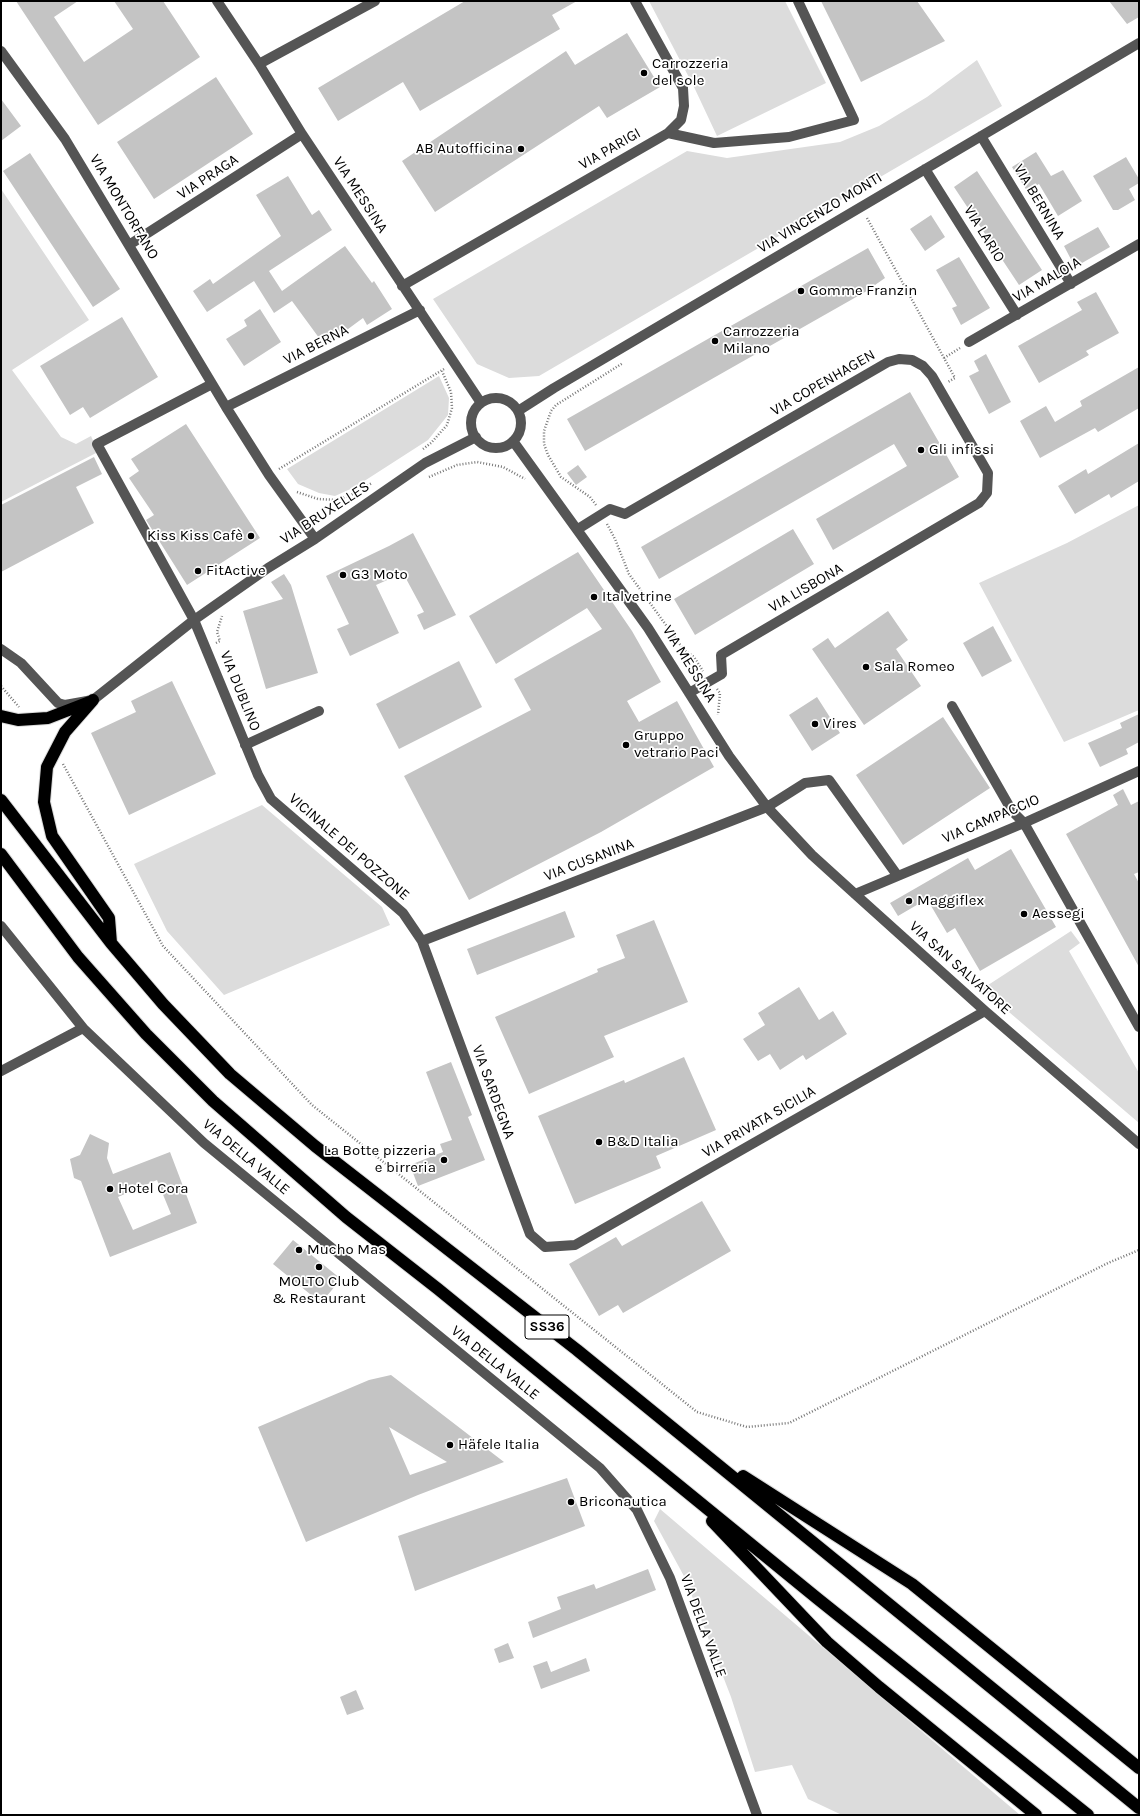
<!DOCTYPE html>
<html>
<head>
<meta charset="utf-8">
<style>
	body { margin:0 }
	#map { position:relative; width:1140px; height:1816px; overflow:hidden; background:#fff; font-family:Karla,sans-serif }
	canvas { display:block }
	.frame { position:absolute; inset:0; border:2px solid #000; pointer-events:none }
</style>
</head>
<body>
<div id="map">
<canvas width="1140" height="1816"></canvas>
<div class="frame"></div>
</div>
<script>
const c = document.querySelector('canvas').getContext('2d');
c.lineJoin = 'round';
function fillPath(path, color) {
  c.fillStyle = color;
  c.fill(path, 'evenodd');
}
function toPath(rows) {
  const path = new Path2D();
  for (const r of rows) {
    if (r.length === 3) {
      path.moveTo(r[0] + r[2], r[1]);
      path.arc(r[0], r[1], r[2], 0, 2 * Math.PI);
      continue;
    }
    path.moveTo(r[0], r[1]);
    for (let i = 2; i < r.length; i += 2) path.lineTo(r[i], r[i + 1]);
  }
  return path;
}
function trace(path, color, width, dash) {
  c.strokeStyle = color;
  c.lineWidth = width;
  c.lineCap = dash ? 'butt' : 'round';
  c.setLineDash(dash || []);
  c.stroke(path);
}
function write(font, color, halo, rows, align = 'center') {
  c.font = font + ' Karla,sans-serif';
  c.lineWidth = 3.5;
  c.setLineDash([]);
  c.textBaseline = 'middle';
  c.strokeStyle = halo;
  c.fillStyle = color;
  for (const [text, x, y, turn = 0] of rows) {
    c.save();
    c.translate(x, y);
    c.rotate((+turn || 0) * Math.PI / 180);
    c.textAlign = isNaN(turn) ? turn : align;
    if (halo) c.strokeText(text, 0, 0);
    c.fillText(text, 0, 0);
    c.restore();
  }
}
fillPath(toPath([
	[649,1,785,1,826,83,717,136,694,87],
	[977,60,1002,106,539,376,509,378,477,364,433,299,687,151,727,158,840,142,879,126,927,97],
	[1,189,89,320,12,370,61,437,76,444,91,436,98,452,1,502],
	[439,376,449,398,448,415,428,440,355,487,335,496,319,493,298,484,287,469],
	[1139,505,1139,710,1064,742,979,583,1067,543],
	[262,805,382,907,390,925,224,995,167,931,134,864],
	[1071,931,1080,943,1069,951,1139,1073,1139,1123,982,989],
	[660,1509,1020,1815,842,1815,808,1799,792,1765,755,1772,731,1697,685,1578,654,1521]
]), '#dcdcdc');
fillPath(toPath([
	[16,1,78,1,54,17,84,62,133,29,114,1,163,1,200,57,98,125],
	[465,1,577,1,552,15,560,29,420,111,403,82,338,121,318,88],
	[821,1,917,1,945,41,861,82],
	[1109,1,1139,1,1139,17,1127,24],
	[627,33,660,87,607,118,599,106,435,212,402,161,566,51,575,65],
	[216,77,253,134,154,199,117,142],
	[1,99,21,126,1,141],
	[1036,152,1051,176,1063,170,1082,201,1058,216,1039,184,1027,191,1012,167],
	[30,153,120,289,93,307,3,171],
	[1126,157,1139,179,1139,183,1129,189,1135,200,1118,210,1113,210,1093,176],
	[977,171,1042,270,1019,285,954,187],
	[288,176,312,215,319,210,332,230,269,271,282,291,345,246,372,283,374,281,392,309,367,325,363,318,325,346,292,301,274,313,254,281,207,312,193,291,210,279,213,284,281,236,256,195],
	[931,215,945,237,925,251,910,229],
	[1098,227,1110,247,1075,267,1064,246],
	[868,248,885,278,865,292,585,451,567,419],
	[959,257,990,308,961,325,952,308,957,306,936,270],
	[1096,292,1119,333,1086,351,1089,355,1039,383,1018,346,1082,310,1077,302],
	[260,309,281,342,244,366,226,339,247,326,244,320],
	[122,317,158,377,90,418,83,407,70,415,40,366],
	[986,354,1011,402,989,414,969,376,979,371,974,361],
	[1139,367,1139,408,1098,432,1095,428,1040,458,1020,421,1046,406,1055,422,1082,406,1080,401],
	[910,392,959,477,833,550,816,519,907,466,894,444,659,579,641,547],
	[186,424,260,538,187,585,146,520,154,515,129,478,139,471,131,459],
	[1139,443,1139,481,1111,498,1109,494,1075,514,1058,486,1086,469,1088,474],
	[94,457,102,474,76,487,94,523,1,572,1,505],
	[578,465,587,477,576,485,567,473],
	[793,529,814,564,695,635,674,599],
	[413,533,456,615,424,630,417,615,424,612,403,573,376,585,399,633,350,656,337,629,349,624,326,576,389,546],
	[578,552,632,631,661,682,627,701,639,722,677,701,714,767,601,832,469,900,404,776,531,710,514,679,602,629,587,608,496,664,469,616],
	[284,574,291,585,318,673,266,689,243,611,283,599,271,582],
	[888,611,908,640,896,649,921,686,864,725,812,649,828,638,835,648],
	[993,626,1012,661,982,677,963,643],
	[459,661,482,707,399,749,376,704],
	[172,681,216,774,129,815,91,733,136,712,131,701],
	[817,697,840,733,812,751,789,715],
	[1139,714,1139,742,1126,749,1128,754,1100,767,1088,743,1122,728,1120,723],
	[943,717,990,788,903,845,856,775],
	[1123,789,1131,805,1139,801,1139,872,1134,874,1139,883,1139,967,1066,834,1118,805,1113,795],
	[1011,849,1056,927,980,971,955,928,947,933,927,899,898,916,890,903,968,858,975,870],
	[565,911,575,937,477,975,467,949],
	[654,920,688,1002,604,1036,614,1057,529,1094,495,1017,598,972,597,969,625,958,616,935],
	[799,987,819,1020,833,1011,847,1034,806,1060,803,1055,780,1070,770,1054,758,1061,743,1039,765,1025,758,1013],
	[684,1057,716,1130,656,1156,661,1168,575,1204,538,1116,624,1080,625,1083],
	[451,1062,472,1115,468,1117,485,1160,418,1186,410,1165,443,1152,440,1144,452,1140,426,1072],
	[90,1134,109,1143,107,1158,113,1174,170,1152,197,1223,110,1257,81,1181,74,1178,70,1159,80,1155],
	[157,1180,171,1214,133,1230,118,1197],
	[702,1201,731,1251,623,1313,618,1305,599,1316,569,1264,616,1237,622,1246],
	[293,1240,341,1279,321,1303,273,1264],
	[391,1375,504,1462,418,1495,306,1542,258,1427,369,1380],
	[389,1427,447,1462,410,1475],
	[567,1478,585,1526,415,1591,398,1536],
	[648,1569,656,1590,533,1638,528,1622,561,1609,557,1597,594,1584,596,1589],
	[508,1643,514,1658,499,1663,494,1649],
	[586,1658,590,1671,541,1689,533,1666,547,1661,551,1672],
	[356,1690,364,1709,347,1715,340,1697]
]), '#c4c4c4');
const highway = toPath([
	[93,700,65,732,47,767,44,802,52,836,109,918,111,943],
	[1,716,18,720,48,718,92,701],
	[1,800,111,943,163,1004,230,1074,315,1146,577,1350,1139,1808],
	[1,854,78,957,146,1034,213,1101,346,1217,438,1289,818,1599,1088,1815],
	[743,1476,912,1584,1139,1768],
	[712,1521,827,1642,879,1687,1036,1815]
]);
trace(highway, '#dbdbdb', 14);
trace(toPath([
	[867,218,955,378,948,382],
	[944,358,960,348],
	[423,449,431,443,447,425,452,408,451,392,442,371],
	[279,469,444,369],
	[429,477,457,465,477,462,503,467,525,479],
	[297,492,318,499,338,500,355,493,372,483],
	[596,505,590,497,561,477,548,455,544,444,544,431,551,411,556,405,623,363],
	[607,524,615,539,629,574,684,650,694,657,703,671],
	[216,643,220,641,217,632,222,616],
	[1,686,19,707],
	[717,689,720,693,718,715],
	[63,764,163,946,312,1105,697,1412,747,1427,789,1423,1108,1263,1139,1250]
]), '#777', 2.5, [1, 2]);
trace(toPath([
	[217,1,259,64,302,134,481,403],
	[1,51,65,139,226,407,269,475,315,539],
	[259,64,375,1],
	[668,133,714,143,789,137,854,120,798,1],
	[981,136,1071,284],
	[925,169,1017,315],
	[129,245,302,134],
	[402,286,668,133,681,120,684,106,683,88,635,1],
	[969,342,1139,244],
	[212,384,97,444,194,620,258,775,271,799,403,913,422,941,530,1234,545,1247,575,1245,985,1011],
	[496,423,25],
	[226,407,420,310],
	[518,411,554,388,1139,43],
	[513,441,648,628,729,756,767,807,812,855,855,894,985,1011,1139,1144],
	[578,529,610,509,625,514,888,362,899,359,912,360,923,366,932,376,988,473,987,493,979,503,721,655,722,674,689,693],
	[1,649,21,663,58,703,65,705,93,700,194,620,268,568,315,539,425,463,476,437],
	[952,706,1012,811,1024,823,1139,1027],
	[245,745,319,711],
	[855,894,1024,823,1139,771],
	[1,926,83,1028,1,1071],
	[422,941,767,807,805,783,829,780,897,875],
	[83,1028,204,1143,600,1468,637,1510,670,1578,757,1815]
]), '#555', 10);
trace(highway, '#000', 12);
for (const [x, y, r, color] of [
	[644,73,4,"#000"],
	[521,149,4,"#000"],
	[801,291,4,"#000"],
	[715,341,4,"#000"],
	[921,450,4,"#000"],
	[251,536,4,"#000"],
	[198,571,4,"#000"],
	[343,575,4,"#000"],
	[594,597,4,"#000"],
	[866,667,4,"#000"],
	[815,724,4,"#000"],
	[626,745,4,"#000"],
	[909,901,4,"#000"],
	[1024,914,4,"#000"],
	[599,1142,4,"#000"],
	[444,1160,4,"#000"],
	[110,1189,4,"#000"],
	[299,1250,4,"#000"],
	[319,1267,4,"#000"],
	[450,1445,4,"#000"],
	[571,1502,4,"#000"]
]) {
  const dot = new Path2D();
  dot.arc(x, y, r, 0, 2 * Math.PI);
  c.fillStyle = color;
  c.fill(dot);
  trace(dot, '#fff', 1.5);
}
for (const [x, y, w] of [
	[547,1327,44]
]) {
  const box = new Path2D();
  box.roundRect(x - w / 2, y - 12, w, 24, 3);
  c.fillStyle = '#fff';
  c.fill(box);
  trace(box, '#000', 1);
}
write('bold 14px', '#000', null, [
	["SS36",547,1327]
]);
write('15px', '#000', '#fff', [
	["Carrozzeria",652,64],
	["del sole",652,81],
	["AB Autofficina",513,149,"right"],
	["Gomme Franzin",809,291],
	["Carrozzeria",723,332],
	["Milano",723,349],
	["Gli infissi",929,450],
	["Kiss Kiss Cafè",243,536,"right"],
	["FitActive",206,571],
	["G3 Moto",351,575],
	["Italvetrine",602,597],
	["Sala Romeo",874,667],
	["Vires",823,724],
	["Gruppo",634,736],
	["vetrario Paci",634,753],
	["Maggiflex",917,901],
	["Aessegi",1032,914],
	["B&D Italia",607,1142],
	["La Botte pizzeria",436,1151,"right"],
	["e birreria",436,1168,"right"],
	["Hotel Cora",118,1189],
	["Mucho Mas",307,1250],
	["MOLTO Club",319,1282,"center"],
	["& Restaurant",319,1299,"center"],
	["Häfele Italia",458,1445],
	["Briconautica",579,1502]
], 'left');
write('15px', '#000', '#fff', [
	["VIA PARIGI",610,149,-30],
	["VIA PRAGA",208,177,-33],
	["VIA MESSINA",360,195,57],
	["VIA BERNINA",1039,202,59],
	["VIA MONTORFANO",124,207,59],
	["VIA VINCENZO MONTI",820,213,-31],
	["VIA LARIO",984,234,58],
	["VIA MALOIA",1047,280,-30],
	["VIA BERNA",316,345,-27],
	["VIA COPENHAGEN",823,383,-30],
	["VIA BRUXELLES",325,513,-33],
	["VIA LISBONA",806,588,-30],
	["VIA MESSINA",689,664,58],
	["VIA DUBLINO",240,691,68],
	["VIA CAMPACCIO",991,819,-23],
	["VICINALE DEI POZZONE",349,847,41],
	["VIA CUSANINA",589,860,-21],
	["VIA SAN SALVATORE",960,968,42],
	["VIA SARDEGNA",493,1092,70],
	["VIA PRIVATA SICILIA",759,1122,-30],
	["VIA DELLA VALLE",246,1157,40],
	["VIA DELLA VALLE",495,1363,39],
	["VIA DELLA VALLE",703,1626,70]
]);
</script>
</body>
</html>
